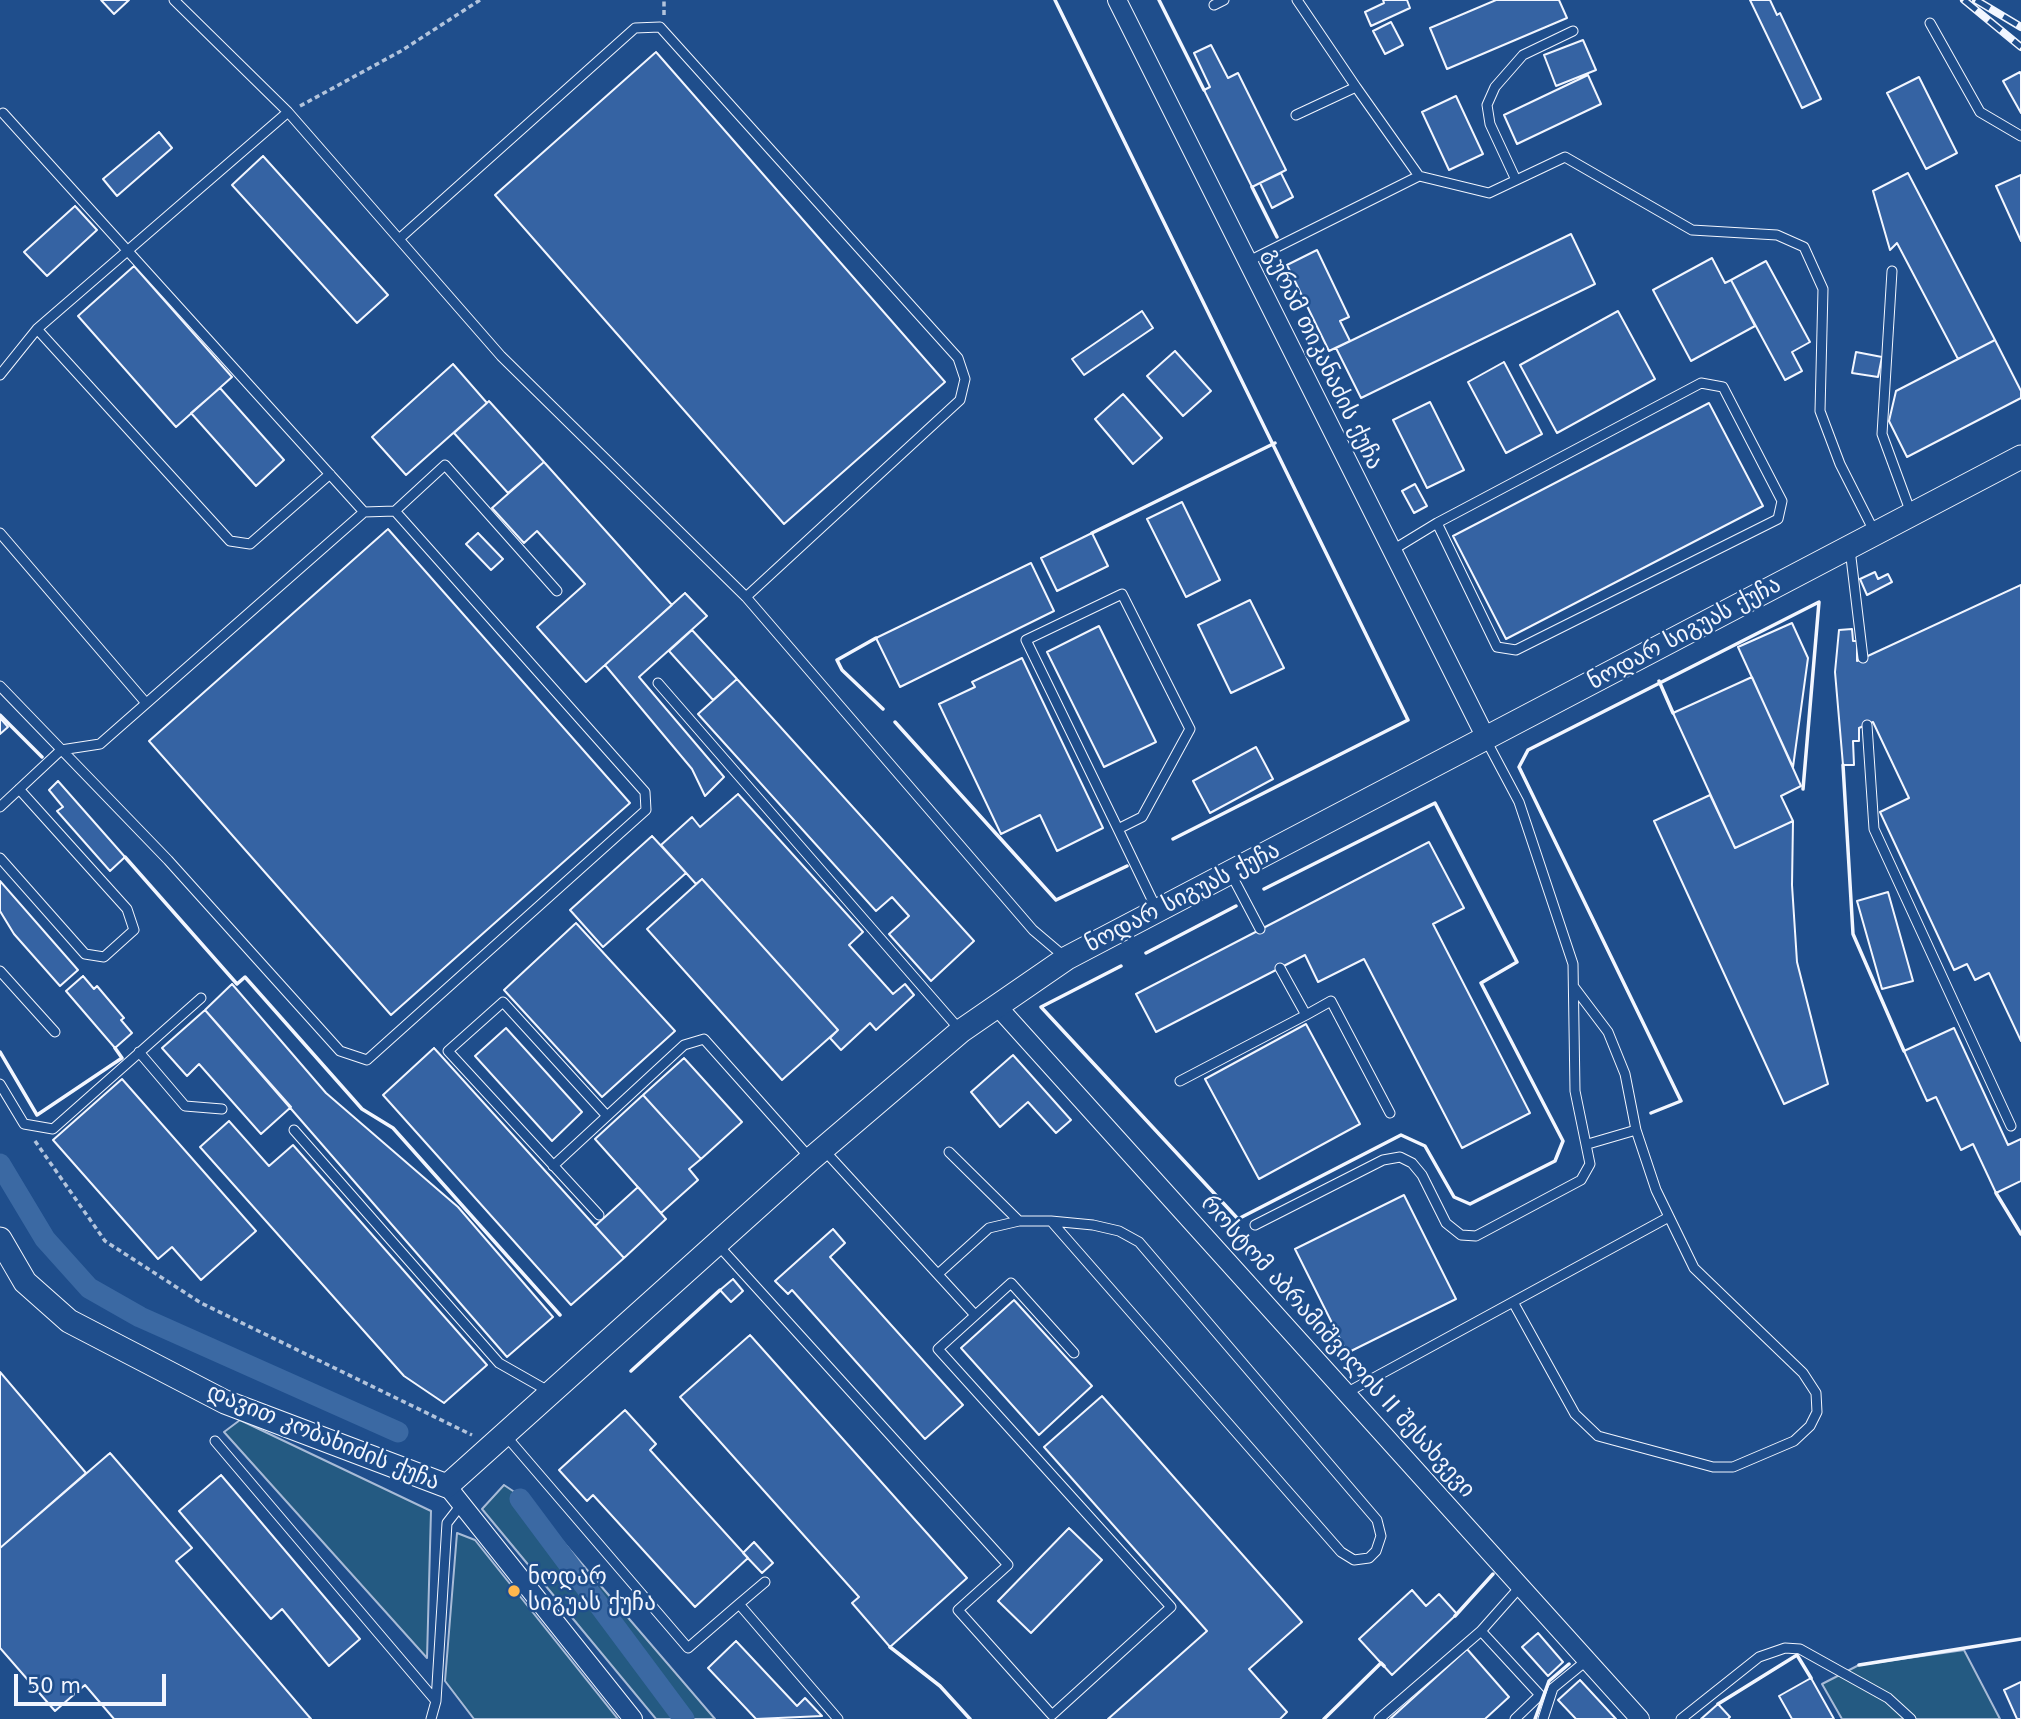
<!DOCTYPE html>
<html>
<head>
<meta charset="utf-8">
<style>
	body { margin:0 }
	#map { position:relative; width:2021px; height:1719px; overflow:hidden; background:#1f4e8c; font-family:"DejaVu Sans",sans-serif }
	canvas { display:block }
	.scale { position:absolute; left:14px; top:1674px; width:152px; height:32px; box-sizing:border-box; border:4px solid #f2f6ff; border-top:0; padding-left:9px; font-size:21px; line-height:24px; white-space:nowrap; color:#f2f6ff; -webkit-text-stroke:5px #1f4e8c; paint-order:stroke }
</style>
</head>
<body>
<div id="map">
<canvas width="2021" height="1719"></canvas>
<div class="scale">50 m</div>
</div>
<script>
const c = document.querySelector('canvas').getContext('2d');
c.lineJoin = 'round';
function fillPath(path, color) {
  c.fillStyle = color;
  c.fill(path, 'evenodd');
}
function toPath(rows) {
  const path = new Path2D();
  for (const r of rows) {
    path.moveTo(r[0], r[1]);
    for (let i = 2; i < r.length; i += 2) path.lineTo(r[i], r[i + 1]);
  }
  return path;
}
function trace(path, color, width, dash) {
  c.strokeStyle = color;
  c.lineWidth = width;
  c.lineCap = dash ? 'butt' : 'round';
  c.setLineDash(dash || []);
  c.stroke(path);
}
function write(font, color, halo, rows, align = 'center') {
  c.font = font + ' "DejaVu Sans","Noto Sans Georgian",sans-serif';
  c.lineWidth = 5;
  c.setLineDash([]);
  c.textBaseline = 'middle';
  c.strokeStyle = halo;
  c.fillStyle = color;
  for (const [text, x, y, turn = 0] of rows) {
    c.save();
    c.translate(x, y);
    c.rotate((+turn || 0) * Math.PI / 180);
    c.textAlign = isNaN(turn) ? turn : align;
    if (halo) c.strokeText(text, 0, 0);
    c.fillText(text, 0, 0);
    c.restore();
  }
}
const green = toPath([
	[240,1420,431,1511,427,1658,224,1432,240,1420],
	[504,1485,528,1501,715,1719,656,1719,482,1509,504,1485],
	[457,1533,475,1540,618,1719,474,1719,445,1681,457,1533],
	[1964,1650,2000,1719,1842,1719,1822,1684,1859,1665,1964,1650]
]);
fillPath(green, '#245a82');
trace(green, '#a8bbd7', 2);
trace(toPath([
	[0,1164,45,1239,89,1288,140,1317,398,1432],
	[520,1499,684,1719]
]), '#3b69a3', 21);
const building = toPath([
	[101,0,129,0,114,14,101,0],
	[1383,0,1407,0,1410,8,1371,26,1365,12,1384,3,1383,0],
	[1496,0,1559,0,1567,18,1447,69,1430,28,1496,0],
	[1750,0,1770,0,1777,15,1780,13,1821,99,1802,108,1750,0],
	[1391,22,1403,45,1385,54,1373,31,1391,22],
	[1583,40,1596,70,1556,86,1544,55,1583,40],
	[1211,45,1228,78,1238,73,1286,170,1252,187,1204,90,1210,87,1194,53,1211,45],
	[656,52,945,382,784,524,495,195,656,52],
	[2020,72,2021,75,2021,113,2003,81,2020,72],
	[1588,75,1601,104,1517,144,1504,115,1588,75],
	[1919,77,1957,153,1926,169,1887,93,1919,77],
	[1456,96,1483,154,1449,170,1422,112,1456,96],
	[159,132,172,148,117,196,103,179,159,132],
	[263,156,388,295,357,323,232,185,263,156],
	[1281,173,1293,197,1272,208,1260,183,1281,173],
	[1908,173,1995,340,1958,359,1897,243,1890,250,1873,191,1908,173],
	[2021,175,2021,241,1996,186,2021,175],
	[75,206,97,230,47,276,24,252,75,206],
	[1571,234,1595,284,1361,398,1336,348,1571,234],
	[1317,250,1349,317,1340,321,1350,341,1329,351,1287,265,1317,250],
	[1712,258,1725,283,1731,280,1755,326,1691,361,1653,290,1712,258],
	[1766,261,1810,342,1792,352,1802,371,1785,380,1731,280,1766,261],
	[134,266,232,377,176,427,78,316,134,266],
	[1142,311,1153,328,1084,375,1072,359,1142,311],
	[1618,311,1655,379,1557,433,1520,365,1618,311],
	[1995,340,2021,391,2021,398,1907,457,1889,421,1896,391,1995,340],
	[1175,351,1211,391,1183,416,1147,376,1175,351],
	[1856,352,1882,357,1878,377,1852,373,1856,352],
	[1504,362,1542,434,1506,453,1468,382,1504,362],
	[453,364,487,403,406,475,372,437,453,364],
	[220,388,284,460,256,486,191,413,220,388],
	[1123,394,1162,438,1133,464,1095,419,1123,394],
	[489,401,544,462,508,493,454,433,489,401],
	[1430,402,1464,470,1427,488,1393,420,1430,402],
	[1709,403,1763,506,1506,639,1453,536,1709,403],
	[544,462,672,605,586,682,537,627,585,584,537,531,524,543,492,508,544,462],
	[1415,484,1427,506,1414,513,1402,491,1415,484],
	[1182,502,1220,580,1186,597,1147,519,1182,502],
	[388,529,630,803,391,1015,149,741,388,529],
	[478,533,503,559,491,570,466,544,478,533],
	[1092,533,1108,566,1057,591,1041,558,1092,533],
	[1031,563,1054,611,900,687,876,638,1031,563],
	[1875,572,1878,579,1888,574,1892,582,1867,595,1860,579,1875,572],
	[2021,585,2021,1041,1989,973,1975,980,1967,964,1954,970,1880,812,1909,798,1873,722,1859,728,1859,741,1853,741,1854,765,1843,765,1835,672,1839,630,1852,629,1853,641,1857,641,1857,661,2021,585],
	[685,593,707,616,639,677,724,777,705,796,692,769,605,665,685,593],
	[1250,600,1284,668,1231,693,1198,625,1250,600],
	[1792,623,1808,658,1793,767,1738,647,1792,623],
	[1099,626,1156,742,1104,767,1047,652,1099,626],
	[692,630,737,679,713,700,669,651,692,630],
	[1022,658,1103,828,1057,851,1040,815,1001,834,939,704,975,687,972,682,1022,658],
	[1752,677,1801,786,1781,796,1793,821,1735,848,1673,713,1752,677],
	[737,679,974,941,931,981,889,934,909,916,892,897,876,911,698,714,737,679],
	[0,718,8,727,0,734,0,718],
	[1256,747,1273,779,1210,813,1193,781,1256,747],
	[58,781,125,857,110,871,57,811,63,807,49,790,58,781],
	[738,794,863,932,849,945,893,994,905,984,914,995,876,1030,870,1023,841,1050,830,1038,838,1030,702,879,696,884,661,845,692,817,700,827,738,794],
	[1710,795,1735,848,1793,821,1792,885,1797,962,1828,1084,1784,1104,1654,821,1710,795],
	[652,836,686,873,603,947,570,910,652,836],
	[1429,842,1464,908,1433,924,1530,1113,1462,1148,1364,959,1318,982,1305,955,1156,1032,1136,994,1429,842],
	[702,879,838,1030,782,1080,647,929,702,879],
	[0,881,78,970,60,986,14,934,0,911,0,881],
	[1888,892,1913,981,1882,989,1857,901,1888,892],
	[576,923,675,1031,602,1097,504,990,576,923],
	[83,976,94,989,97,986,124,1018,121,1020,132,1033,115,1048,66,991,83,976],
	[232,984,326,1093,458,1207,553,1317,507,1357,205,1010,232,984],
	[205,1010,291,1107,261,1134,199,1064,187,1076,162,1048,205,1010],
	[1306,1024,1360,1124,1259,1179,1205,1079,1306,1024],
	[506,1028,582,1112,552,1141,475,1056,506,1028],
	[1954,1028,2008,1145,2021,1139,2021,1181,1996,1193,1973,1144,1961,1150,1936,1097,1927,1101,1904,1051,1954,1028],
	[434,1048,624,1258,571,1305,383,1095,434,1048],
	[1013,1055,1071,1120,1056,1133,1028,1102,1000,1127,971,1092,1013,1055],
	[684,1058,742,1122,701,1159,643,1095,684,1058],
	[122,1079,256,1231,201,1280,172,1247,158,1259,53,1140,122,1079],
	[643,1095,701,1159,689,1169,698,1180,661,1213,595,1139,643,1095],
	[229,1121,269,1166,293,1145,487,1365,444,1403,404,1376,200,1147,229,1121],
	[638,1187,666,1219,624,1258,595,1226,638,1187],
	[1404,1195,1456,1299,1347,1353,1295,1249,1404,1195],
	[833,1229,845,1243,830,1257,963,1405,925,1439,792,1290,788,1294,775,1281,833,1229],
	[733,1279,743,1291,731,1302,720,1290,733,1279],
	[1014,1300,1092,1386,1039,1435,961,1348,1014,1300],
	[750,1335,967,1578,890,1647,852,1603,859,1597,680,1397,750,1335],
	[0,1372,86,1473,0,1548,0,1372],
	[1102,1396,1302,1622,1249,1669,1287,1712,1280,1719,1108,1719,1207,1631,1044,1447,1102,1396],
	[625,1410,656,1444,650,1450,748,1558,695,1607,593,1495,587,1501,559,1470,625,1410],
	[110,1453,192,1548,176,1561,311,1719,114,1719,85,1685,55,1711,0,1648,0,1548,110,1453],
	[221,1475,360,1639,329,1666,282,1609,271,1619,179,1511,221,1475],
	[1069,1528,1102,1560,1031,1633,998,1601,1069,1528],
	[754,1542,773,1563,762,1573,743,1553,754,1542],
	[1412,1590,1426,1606,1439,1594,1457,1614,1392,1675,1359,1639,1412,1590],
	[1538,1633,1563,1662,1548,1676,1522,1647,1538,1633],
	[736,1641,797,1706,805,1698,822,1716,756,1719,708,1668,736,1641],
	[1467,1649,1509,1697,1485,1719,1390,1719,1467,1649],
	[1811,1678,1834,1719,1792,1719,1779,1696,1811,1678],
	[1580,1680,1616,1719,1576,1719,1558,1700,1580,1680],
	[2021,1682,2021,1719,2017,1719,2004,1690,2021,1682],
	[1718,1704,1730,1717,1728,1719,1701,1719,1718,1704]
]);
fillPath(building, '#3563a3');
trace(building, '#f2f6ff', 2);
const service = toPath([
	[174,0,288,112,501,356,746,597,1033,930,1066,958],
	[1297,0,1356,87],
	[1214,5,1224,0],
	[1930,23,1980,112,2021,136],
	[3,113,364,512,395,511,445,465,557,591],
	[1296,115,1356,87,1419,176],
	[1516,180,1490,124,1487,105,1495,87,1523,55,1573,31],
	[399,239,635,28,660,27,958,358,965,379,960,400,746,597],
	[1247,262,1419,176,1489,193,1565,157,1692,230,1777,235,1804,247,1823,289,1820,411,1840,464,1875,533],
	[1892,271,1882,434,1911,513],
	[37,329,230,541,250,544,330,474],
	[0,375,37,329,288,112],
	[0,533,146,703],
	[1850,549,1863,658],
	[1391,551,1437,523,1701,383,1723,387,1782,501,1778,519,1516,650,1497,647,1437,523],
	[658,683,960,1030],
	[0,686,168,860,340,1051,367,1060,646,810,645,792,395,511],
	[1867,725,1874,829,2011,1126],
	[0,807,61,750,100,744,364,512],
	[1118,829,1142,817,1190,729,1122,594,1026,640,1118,829,1157,910],
	[0,858,85,954,104,957,134,930,127,909,19,789],
	[1231,874,1260,929],
	[1280,968,1306,1015,1331,1001,1390,1113],
	[0,971,55,1032],
	[139,1052,185,1106,222,1109],
	[1180,1081,1306,1015],
	[0,1084,24,1124,53,1129,201,998],
	[294,1130,499,1363,550,1392],
	[1588,1144,1636,1130],
	[823,1149,975,1315],
	[949,1152,1019,1221],
	[553,1166,684,1045,704,1039,810,1158],
	[599,1215,448,1051,503,1002,607,1116],
	[1255,1225,1383,1160,1400,1157,1412,1163,1422,1175,1446,1223,1461,1235,1476,1236,1581,1180,1590,1164,1575,1091,1573,964,1519,802,1486,740],
	[718,1245,1008,1565,958,1610,1052,1715,1171,1607,938,1349,1011,1283,1074,1353],
	[938,1274,989,1228,1019,1221,1051,1221,1093,1225,1119,1231,1139,1242,1377,1520,1381,1536,1376,1551,1369,1558,1354,1560,1341,1552,1051,1221],
	[1513,1302,1575,1414,1598,1436,1713,1467,1733,1467,1794,1441,1810,1426,1817,1412,1816,1393,1803,1373,1694,1268,1656,1190,1636,1130,1625,1074,1608,1032,1574,987],
	[1346,1393,1667,1218],
	[506,1436,688,1648,739,1604,838,1719],
	[215,1441,436,1701],
	[739,1604,765,1582],
	[1481,1631,1540,1695,1515,1719],
	[431,1719,436,1701,447,1523,461,1505],
	[1379,1719,1481,1631,1520,1587],
	[1543,1719,1553,1688,1586,1661],
	[1681,1719,1759,1657,1785,1648,1800,1649,1888,1698,1911,1719]
]);
const minor = toPath([
	[1117,0,1486,738],
	[998,1007,1640,1719],
	[447,1486,633,1719]
]);
const tertiary = toPath([
	[0,1239,25,1282,69,1321,225,1402,447,1486,811,1159,961,1031,1067,958,2021,457]
]);
trace(service, '#f2f6ff', 11);
trace(minor, '#f2f6ff', 20);
trace(tertiary, '#f2f6ff', 25);
trace(toPath([
	[664,15,664,0],
	[300,106,401,51,480,0],
	[35,1141,105,1241,201,1303,472,1435]
]), '#b3c4dc', 3.5, [5, 3.5]);
trace(service, '#1f4e8c', 9);
trace(minor, '#1f4e8c', 18);
trace(tertiary, '#1f4e8c', 23);
const rail = toPath([
	[1964,0,2021,47],
	[1976,0,2021,27]
]);
trace(rail, '#f2f6ff', 8);
trace(rail, '#1f4e8c', 5, [16]);
trace(toPath([
	[1055,0,1408,720,1173,839],
	[1159,0,1204,90],
	[1252,187,1277,237],
	[1092,533,1275,443],
	[876,638,837,660,842,670,883,709],
	[1659,681,1673,713],
	[0,715,42,757],
	[895,722,1056,900,1127,866],
	[1843,765,1853,934,1904,1051],
	[125,857,237,984,245,977,362,1109,393,1128,560,1315],
	[1146,953,1236,906],
	[1121,966,1041,1007,1238,1219,1401,1135,1425,1146,1454,1197,1470,1204,1555,1161,1563,1141,1481,983,1517,962,1435,803,1264,889],
	[0,1052,37,1115,122,1058,115,1048],
	[1651,1113,1681,1101,1519,767,1528,750,1819,602,1803,789],
	[1996,1193,2021,1234],
	[631,1371,720,1290],
	[1455,1616,1493,1574],
	[890,1647,940,1686,970,1719],
	[1859,1665,2021,1639],
	[1718,1704,1797,1655,1811,1678],
	[1324,1719,1381,1663,1384,1666],
	[1535,1719,1549,1681,1569,1664]
]), '#f2f6ff', 3.5);
for (const [x, y, r, color] of [
	[514,1591,7,"#ffb74d"]
]) {
  const dot = new Path2D();
  dot.arc(x, y, r, 0, 2 * Math.PI);
  c.fillStyle = color;
  c.fill(dot);
  trace(dot, '#1f4e8c', 2.5);
}
write('23px', '#f2f6ff', '#1f4e8c', [
	["გურამ თიკანაძის ქუჩა",1322,359,64],
	["ნოდარ სიგუას ქუჩა",1685,634,-28],
	["ნოდარ სიგუას ქუჩა",1183,898,-27],
	["როსტომ აბრამიშვილის II შესახვევი",1337,1347,48],
	["დავით კობახიძის ქუჩა",323,1438,22]
]);
write('23px', '#f2f6ff', '#1f4e8c', [
	["ნოდარ",528,1578],
	["სიგუას ქუჩა",528,1604]
], 'left');
</script>
</body>
</html>
